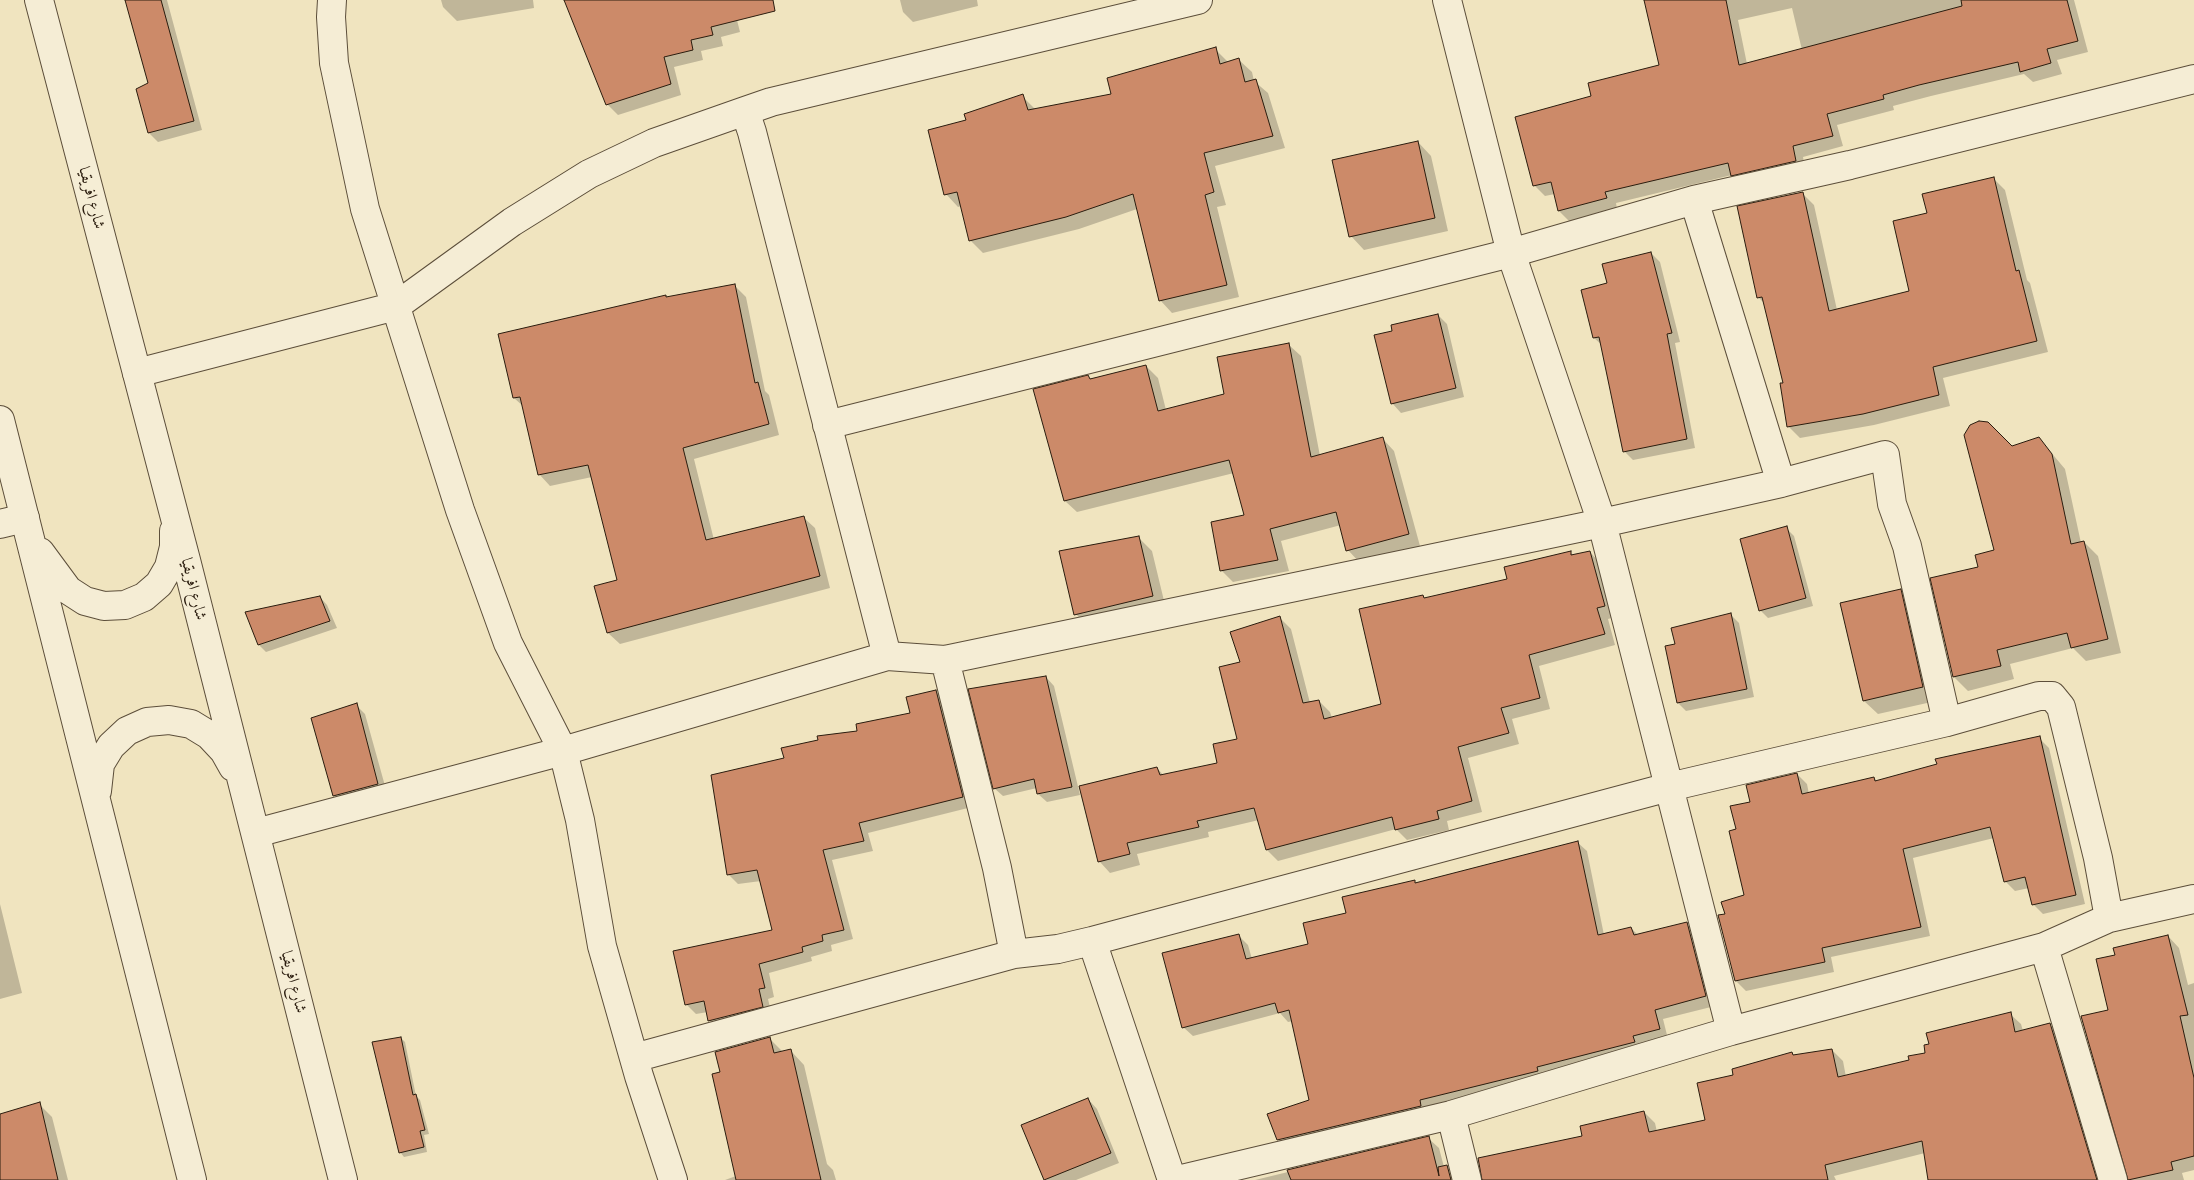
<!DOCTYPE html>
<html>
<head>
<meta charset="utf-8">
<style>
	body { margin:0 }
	canvas { display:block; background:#f0e4bf }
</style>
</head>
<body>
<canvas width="2194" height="1180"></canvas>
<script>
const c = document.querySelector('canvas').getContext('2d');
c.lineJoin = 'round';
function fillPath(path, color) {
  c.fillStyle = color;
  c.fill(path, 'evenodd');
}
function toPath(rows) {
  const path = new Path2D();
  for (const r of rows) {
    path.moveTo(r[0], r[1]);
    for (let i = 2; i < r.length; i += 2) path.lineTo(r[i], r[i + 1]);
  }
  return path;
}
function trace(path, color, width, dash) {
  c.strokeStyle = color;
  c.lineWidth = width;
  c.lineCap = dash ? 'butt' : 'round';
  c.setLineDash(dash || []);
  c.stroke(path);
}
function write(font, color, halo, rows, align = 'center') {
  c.font = font + ' "IM FELL French Canon",Amiri,serif';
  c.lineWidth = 4;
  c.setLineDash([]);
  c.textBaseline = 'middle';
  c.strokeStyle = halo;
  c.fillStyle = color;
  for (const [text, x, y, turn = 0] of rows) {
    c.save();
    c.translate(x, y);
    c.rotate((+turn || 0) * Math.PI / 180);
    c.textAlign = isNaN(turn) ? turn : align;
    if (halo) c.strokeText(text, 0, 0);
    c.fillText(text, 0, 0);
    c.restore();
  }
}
fillPath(toPath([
	[126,0,167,0,202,130,158,142,149,133,149,83],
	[441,0,533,0,534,8,457,21,443,7],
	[566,0,732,0,740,32,721,37,723,46,701,51,703,60,674,67,681,95,618,115,607,104],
	[900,0,977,0,978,6,913,22,903,12],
	[1646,0,2074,0,2088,52,2057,60,2062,74,2033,82,2024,74,1931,96,1893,106,1894,110,1837,125,1843,146,1803,157,1806,172,1743,186,1732,175,1616,203,1617,209,1570,222,1559,211,1555,194,1545,196,1534,185,1593,97,1661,66],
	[1792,8,1802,50,1747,64,1738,20],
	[1215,49,1228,62,1239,60,1252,72,1254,81,1268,93,1285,148,1215,166,1226,205,1217,207,1239,297,1172,313,1160,300,1137,209,1079,229,983,253,970,240,962,206,958,207,946,194,968,121,1022,96,1035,109,1112,94],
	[1418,142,1431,156,1448,231,1364,250,1351,236],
	[1993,178,2005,190,2027,280,2030,283,2048,352,1943,378,1950,406,1874,425,1800,438,1788,426,1785,384,1765,304,1758,297,1802,193,1814,205,1837,310,1911,292,1929,214],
	[1651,253,1660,262,1680,342,1675,343,1695,448,1633,460,1624,451,1602,345,1594,338,1608,284],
	[734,285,746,297,765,391,769,395,779,435,694,459,714,540,803,517,815,528,830,588,620,644,608,633,618,580,592,477,550,486,539,474,524,407,514,398,667,298],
	[1438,315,1447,324,1464,397,1401,413,1392,403,1394,332],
	[1289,345,1301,356,1320,456,1383,439,1394,451,1420,546,1359,562,1348,550,1341,525,1281,541,1289,571,1233,582,1221,570,1246,516,1234,473,1077,512,1065,501,1088,377,1092,380,1146,366,1158,378,1166,410,1226,395],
	[2039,438,2065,469,2081,543,2084,542,2098,556,2121,653,2086,661,2073,648,2010,664,2014,679,1968,691,1954,677,1932,579,1980,568,1995,551,2012,447],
	[1786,528,1794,536,1813,606,1768,618,1760,610],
	[1138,537,1152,551,1166,609,1089,628,1076,614],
	[1570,552,1574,556,1590,552,1600,563,1615,617,1608,619,1615,645,1539,666,1550,709,1512,719,1519,744,1468,758,1482,812,1447,821,1449,830,1407,840,1396,829,1278,861,1267,850,1259,820,1208,832,1209,837,1137,854,1140,865,1110,873,1100,862,1081,787,1157,768,1164,776,1219,764,1239,740,1242,662,1280,618,1291,629,1310,703,1319,701,1330,712,1332,718,1382,705,1423,596,1425,599,1508,580],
	[1900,590,1914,604,1936,701,1878,714,1864,701],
	[320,597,327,605,337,628,266,652,259,645],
	[1731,615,1739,623,1754,697,1686,711,1678,703,1676,645],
	[1046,677,1054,686,1080,795,1047,802,1038,794,1037,788,1003,796,994,788],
	[936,691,946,701,972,807,868,833,873,851,832,860,853,939,831,945,832,951,811,957,812,961,769,973,774,997,768,999,772,1016,719,1031,710,1021,708,1012,696,1014,686,1004,774,931,761,881,738,884,729,875,785,759,912,714],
	[356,705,365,714,387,793,344,805,335,795],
	[2039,738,2049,748,2085,904,2043,914,2033,904,2029,888,2015,891,2005,881,1994,838,1913,858,1930,936,1831,957,1834,972,1746,991,1736,981,1726,915,1745,896,1737,830,1751,803,1797,774,1807,784,1809,794,1874,778,1877,781],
	[1577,842,1587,851,1604,935,1631,928,1638,935,1687,924,1696,933,1715,1006,1663,1019,1668,1039,1287,1149,1278,1140,1310,1100,1293,1021,1288,1022,1280,1013,1193,1036,1183,1027,1239,936,1248,945,1252,959,1309,945,1347,914,1414,882,1417,884],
	[0,904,22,993,0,999],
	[2168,936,2179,948,2188,985,2194,983,2194,1170,2182,1173,2184,1180,2129,1180,2082,1017,2109,1011,2116,956],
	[2010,1014,2021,1024,2023,1031,2050,1025,2061,1035,2103,1180,1930,1180,1925,1153,1834,1176,1836,1180,1483,1180,1644,1112,1655,1123,1657,1132,1706,1121,1735,1076,1792,1054,1794,1056,1832,1050,1843,1061,1846,1077,1911,1061],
	[401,1038,405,1042,416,1096,420,1100,429,1134,424,1135,427,1152,404,1157,400,1152],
	[769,1038,783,1052,791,1051,804,1065,827,1164,833,1170,836,1180,725,1180,736,1176,721,1073],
	[1088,1099,1097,1109,1119,1163,1076,1180,1046,1180],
	[39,1104,52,1117,68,1180,0,1180,0,1115],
	[1428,1138,1439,1148,1444,1167,1447,1166,1458,1180,1255,1180]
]), '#0003');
const building = toPath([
	[125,0,161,0,194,121,148,133,136,89,148,83,125,0],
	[564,0,773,0,775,11,711,27,713,35,691,40,693,50,664,57,671,84,606,105,564,0],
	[1644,0,1726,0,1739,65,1962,6,1961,0,2067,0,2078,41,2047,49,2051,63,2020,72,2018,62,1919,85,1883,95,1884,99,1827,114,1833,136,1793,146,1796,161,1731,176,1728,163,1605,192,1607,198,1558,211,1551,182,1533,186,1515,117,1591,96,1588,83,1659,65,1644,0],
	[1216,47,1220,64,1239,58,1245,82,1256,79,1273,136,1204,153,1214,192,1205,195,1227,285,1159,301,1133,194,1066,217,969,241,957,192,944,195,928,130,966,120,964,114,1023,94,1028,110,1111,94,1107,78,1216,47],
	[1418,141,1435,218,1349,237,1332,160,1418,141],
	[1994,177,2016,271,2019,270,2037,341,1933,367,1939,395,1863,414,1787,427,1780,383,1783,383,1762,297,1757,298,1737,206,1803,192,1829,311,1909,291,1893,221,1927,213,1922,194,1994,177],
	[1651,252,1672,333,1667,334,1687,439,1623,452,1599,337,1593,338,1581,290,1607,283,1602,264,1651,252],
	[735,284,755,383,758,382,769,424,683,448,706,540,804,516,820,576,607,633,594,586,617,580,588,465,538,475,520,397,513,398,498,334,666,295,666,297,735,284],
	[1438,314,1456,388,1391,404,1374,335,1392,331,1391,325,1438,314],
	[1289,343,1311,457,1383,437,1409,534,1346,551,1336,512,1270,529,1278,560,1220,571,1211,522,1244,515,1229,460,1064,501,1033,389,1088,375,1090,379,1146,365,1158,411,1224,394,1217,357,1289,343],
	[1979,421,1988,422,2012,446,2039,437,2052,454,2071,544,2084,541,2108,639,2071,648,2067,633,1997,650,2001,666,1953,677,1930,578,1978,567,1975,555,1994,550,1964,435,1970,425,1979,421],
	[1787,526,1806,598,1759,611,1740,539,1787,526],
	[1139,536,1153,596,1074,615,1059,551,1139,536],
	[1571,551,1571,555,1590,551,1605,606,1597,608,1605,634,1529,655,1540,698,1501,708,1509,733,1458,747,1472,801,1437,811,1439,819,1395,830,1392,817,1266,850,1254,808,1197,821,1199,827,1127,843,1130,854,1098,862,1079,786,1157,767,1160,775,1217,763,1213,744,1237,739,1219,667,1240,662,1230,632,1280,616,1303,703,1319,700,1324,719,1381,704,1359,609,1423,595,1424,598,1507,579,1504,567,1571,551],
	[1901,589,1923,687,1863,701,1840,603,1901,589],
	[320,596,330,621,258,645,245,612,320,596],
	[1731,613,1747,689,1677,703,1665,646,1675,644,1671,628,1731,613],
	[1046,676,1072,787,1037,794,1034,779,993,789,968,689,1046,676],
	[936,690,963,797,859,823,864,841,823,850,844,930,822,935,823,941,802,947,803,952,759,964,765,988,759,989,763,1007,708,1021,704,1001,685,1005,673,951,772,930,757,870,727,875,711,775,784,758,781,748,818,740,817,736,857,731,856,724,910,713,906,697,936,690],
	[357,703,378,784,333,796,311,718,357,703],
	[2040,736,2076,895,2032,905,2025,877,2004,882,1990,827,1903,849,1921,927,1822,948,1825,962,1735,981,1718,915,1725,914,1721,902,1744,895,1729,831,1736,829,1730,806,1750,802,1746,785,1797,773,1802,794,1874,777,1875,781,1937,764,1935,759,2040,736],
	[1578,841,1598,935,1631,927,1634,935,1687,922,1706,996,1655,1010,1660,1029,1633,1036,1635,1042,1537,1067,1538,1071,1420,1100,1421,1106,1277,1140,1267,1114,1309,1100,1289,1010,1278,1013,1275,1003,1182,1028,1162,953,1239,934,1246,959,1308,944,1303,923,1346,913,1342,897,1415,880,1415,883,1578,841],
	[2168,935,2188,1015,2180,1016,2194,1078,2194,1156,2171,1162,2173,1170,2128,1180,2081,1016,2108,1010,2096,959,2115,955,2113,948,2168,935],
	[2011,1012,2015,1032,2050,1023,2097,1180,1928,1180,1922,1141,1825,1165,1828,1180,1482,1180,1478,1158,1582,1136,1580,1126,1644,1111,1649,1132,1705,1120,1697,1083,1733,1075,1732,1069,1792,1052,1793,1055,1832,1049,1838,1077,1909,1060,1908,1056,1925,1053,1924,1045,1929,1044,1926,1033,2011,1012],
	[401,1037,413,1095,416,1094,425,1130,420,1131,424,1147,399,1153,372,1042,401,1037],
	[770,1037,774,1053,791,1049,821,1180,736,1180,712,1074,720,1072,715,1052,770,1037],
	[1088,1098,1111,1153,1044,1180,1021,1125,1088,1098],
	[40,1102,58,1180,0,1180,0,1114,40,1102],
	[1429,1136,1439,1176,1438,1167,1447,1165,1451,1180,1291,1180,1287,1170,1429,1136]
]);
fillPath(building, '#cc8a69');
trace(building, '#2a1c0e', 1);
const minor = toPath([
	[332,0,331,17,334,63,365,209,460,510,508,643,563,751,580,820,602,946,639,1076,673,1180],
	[1447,0,1511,253,1602,523,1731,1031],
	[745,111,752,132,887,656,945,660,997,868,1014,954],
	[1694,200,1781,483],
	[137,373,396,306,512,222,589,174,654,143,745,111,771,102,1198,0],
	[827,425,1511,253,1694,200,1850,165,2194,79],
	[0,524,25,518],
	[945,660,1602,523,1781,483,1885,455,1892,504,1907,546,1947,722],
	[256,833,563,751,887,656],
	[1092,941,1172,1180],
	[2044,947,2113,1180],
	[634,1058,1014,954,1058,949,1092,941,1669,787,1947,722,2039,696,2052,696,2061,707,2098,858,2109,918],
	[1451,1115,1467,1180],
	[1177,1180,1451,1115,1731,1031,2044,947,2109,918,2194,899]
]);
const tertiary = toPath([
	[39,0,186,560,343,1180],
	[0,420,192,1180],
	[40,552,68,590,85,601,104,606,125,605,144,597,159,584,169,567,174,547,174,531],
	[97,791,100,764,111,746,127,731,147,722,169,720,191,724,209,735,224,751,233,767]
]);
trace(minor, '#5c4e3a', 30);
trace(tertiary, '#5c4e3a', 30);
trace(minor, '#f5edd5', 28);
trace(tertiary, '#f5edd5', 28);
write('16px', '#2a1c0e', '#f5edd5', [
	["شارع افريقيا",91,198,75],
	["شارع افريقيا",193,589,76],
	["شارع افريقيا",293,982,76]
]);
</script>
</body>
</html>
